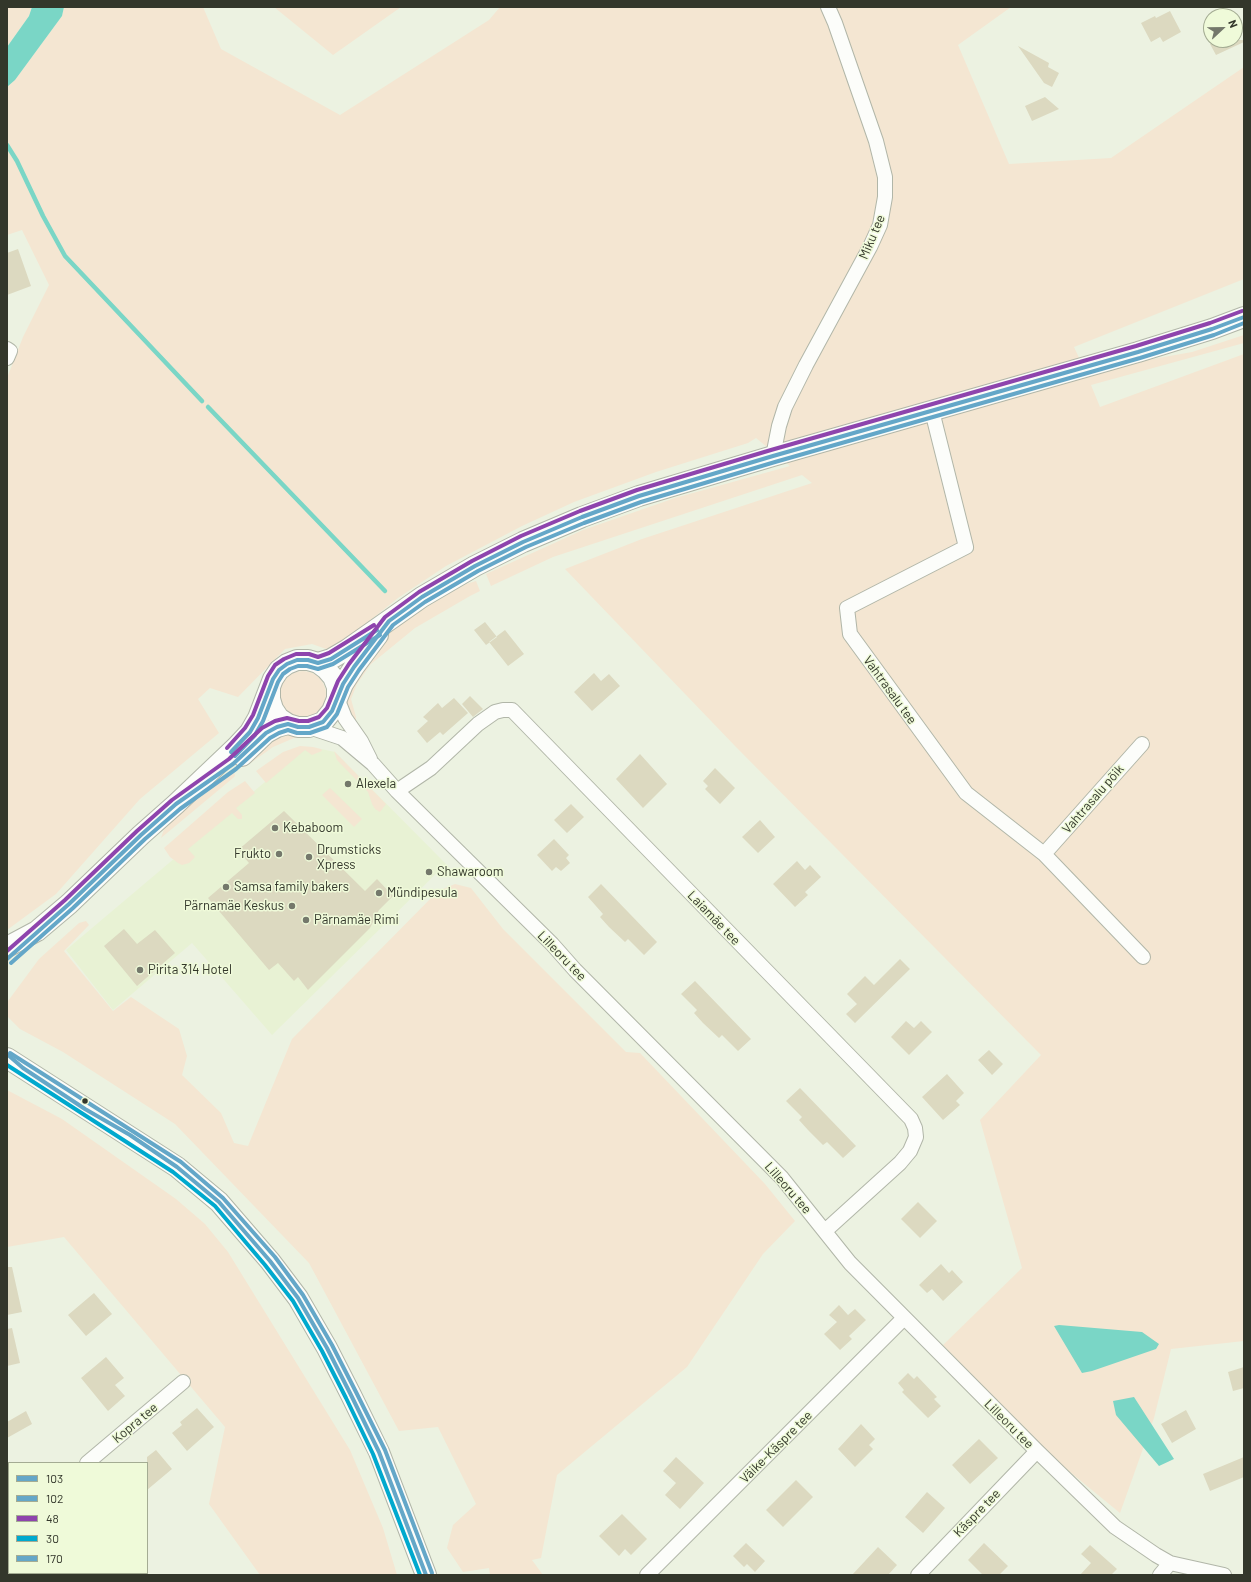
<!DOCTYPE html>
<html>
<head>
<meta charset="utf-8">
<style>
	body { margin:0 }
	#map { position:relative; width:1251px; height:1582px; overflow:hidden; background:#ecf2e1; font-family:Barlow,sans-serif }
	canvas { display:block }
	.frame { position:absolute; inset:0; border:8px solid #33372b; pointer-events:none }
	.legend { position:absolute; left:8px; top:1462px; width:140px; height:112px; box-sizing:border-box; background:#effad9; border:1px solid #a4ac93; margin:0; padding:5px 7px; list-style:none; font-size:12px; color:#33372b }
	.legend li { display:flex; align-items:center; gap:8px; height:20px }
	.legend b { width:20px; border:1px solid #a4ac93 }
	.north { position:absolute; left:1203px; top:8px; width:40px; height:40px; box-sizing:border-box; background:#effad9; border:1px solid #a4ac93; border-radius:50%; rotate:68deg; font-size:11px; font-weight:700; line-height:16px; text-align:center; color:#33372b }
	.north::after { content:''; display:block; margin:auto; width:14px; height:18px; background:#74786b; clip-path:polygon(50% 0,100% 100%,50% 72%,0 100%) }
</style>
</head>
<body>
<div id="map">
<canvas width="1251" height="1582"></canvas>
<div class="frame"></div>
<ul class="legend">
<li><b style="height:5px;background:#64a7c8"></b>103</li>
<li><b style="height:5px;background:#64a7c8"></b>102</li>
<li><b style="height:5px;background:#8e44ad"></b>48</li>
<li><b style="height:5px;background:#00a9ce"></b>30</li>
<li><b style="height:5px;background:#64a7c8"></b>170</li>
</ul>
<div class="north">N</div>
</div>
<script>
const c = document.querySelector('canvas').getContext('2d');
c.lineJoin = 'round';
function fillPath(path, color) {
  c.fillStyle = color;
  c.fill(path, 'evenodd');
}
function toPath(rows) {
  const path = new Path2D();
  for (const r of rows) {
    if (r.length === 3) {
      path.moveTo(r[0] + r[2], r[1]);
      path.arc(r[0], r[1], r[2], 0, 2 * Math.PI);
      continue;
    }
    path.moveTo(r[0], r[1]);
    for (let i = 2; i < r.length; i += 2) path.lineTo(r[i], r[i + 1]);
  }
  return path;
}
function trace(path, color, width, dash) {
  c.strokeStyle = color;
  c.lineWidth = width;
  c.lineCap = dash ? 'butt' : 'round';
  c.setLineDash(dash || []);
  c.stroke(path);
}
function write(font, color, halo, rows, align = 'center') {
  c.font = font + ' Barlow,sans-serif';
  c.lineWidth = 3;
  c.setLineDash([]);
  c.textBaseline = 'middle';
  c.strokeStyle = halo;
  c.fillStyle = color;
  for (const [text, x, y, turn = 0] of rows) {
    c.save();
    c.translate(x, y);
    c.rotate((+turn || 0) * Math.PI / 180);
    c.textAlign = isNaN(turn) ? turn : align;
    if (halo) c.strokeText(text, 0, 0);
    c.fillText(text, 0, 0);
    c.restore();
  }
}
fillPath(toPath([
	[304,749,321,749,335,752,446,864,272,1035,192,943,113,1010,66,950]
]), '#e8f2d4');
fillPath(toPath([
	[7,7,32,7,29,16,7,47],
	[64,7,203,7,221,49,340,115,489,20,500,7,1011,7,958,45,1009,164,1111,158,1244,67,1244,279,1074,347,1087,375,1153,359,1192,352,1244,335,1244,343,1091,385,1100,407,1244,354,1244,1341,1171,1349,1154,1418,1120,1513,1037,1445,943,1345,1022,1268,980,1120,1041,1055,736,747,565,569,642,539,812,483,802,475,553,557,491,586,486,574,583,530,675,498,790,466,756,438,748,443,656,472,574,502,522,526,446,566,398,598,332,651,312,644,285,649,238,697,210,688,198,699,219,733,140,799,56,894,7,930,7,378,23,337,49,285,22,230,7,235,7,87,15,80,62,16],
	[274,7,401,7,333,55],
	[476,581,480,591,470,596,415,628,371,664,357,684,351,699,356,717,356,720,353,721,346,708,346,698,349,688,386,636,409,618,445,596,466,584],
	[303,694,23],
	[288,733,302,737,294,738,273,747,245,767,242,765,268,742],
	[300,746,313,747,321,749,322,751,312,755,305,750,266,783,256,771,283,752],
	[334,751,386,804,380,812,375,809,372,804,368,792,337,760],
	[234,771,235,776,233,778,161,838,165,826,170,820],
	[245,781,255,793,236,808,242,815,242,819,238,819,232,813,188,849,195,857,189,863,182,865,178,863,170,857,164,848,228,792],
	[330,788,362,819,354,827,322,795],
	[455,884,471,888,503,929,626,1052,640,1053,765,1184,795,1221,763,1254,687,1367,557,1475,541,1558,532,1560,543,1575,490,1575,489,1568,463,1572,447,1548,453,1525,476,1504,438,1427,399,1431,309,1263,175,1124,63,1052,20,1029,8,1017,8,1001,39,959,79,923,86,921,89,925,64,951,113,1011,131,997,179,1029,187,1056,182,1075,221,1113,234,1143,248,1146,292,1039,438,891],
	[7,1090,62,1119,176,1199,205,1224,228,1252,350,1450,383,1528,397,1575,260,1575,209,1504,225,1427,64,1237,7,1247]
]), '#f4e6d2');
fillPath(toPath([
	[32,7,64,7,62,16,15,80,7,87,7,47,29,16],
	[1059,1325,1142,1332,1159,1344,1156,1349,1092,1371,1082,1373,1054,1326],
	[1134,1397,1174,1459,1159,1466,1116,1415,1113,1401]
]), '#7ad6c6');
trace(toPath([
	[7,145,17,161,43,216,65,256,202,401],
	[208,407,385,591]
]), '#7ad6c6', 4.5);
fillPath(toPath([
	[1170,11,1181,32,1163,42,1160,37,1151,42,1141,23,1155,16,1156,18],
	[1218,40,1244,40,1244,42,1216,55,1210,44],
	[1018,46,1049,63,1048,67,1059,73,1052,87,1044,83],
	[1045,97,1059,109,1032,121,1025,106],
	[18,249,31,286,7,295,7,253],
	[485,622,497,637,486,645,474,630],
	[505,630,524,654,508,666,489,642],
	[594,673,601,681,609,674,620,686,592,711,574,692],
	[470,696,483,709,473,717,462,704],
	[454,698,468,713,443,735,440,732,427,743,417,731,428,721,423,717,438,703,442,708],
	[640,754,667,784,643,808,616,779],
	[715,768,735,788,720,804,705,789,708,786,703,781],
	[571,804,584,817,567,833,554,820],
	[284,811,365,891,377,879,393,896,379,910,370,928,308,990,298,977,294,981,278,963,269,970,208,898,249,863,238,850],
	[760,820,775,837,758,853,742,837],
	[554,839,569,855,566,858,570,863,561,871,556,867,552,871,537,855],
	[797,861,805,870,810,865,821,877,805,892,808,895,795,907,773,884],
	[601,884,657,942,644,955,628,939,625,942,609,927,600,917,603,914,588,897],
	[124,929,137,944,155,930,175,953,137,986,104,946],
	[900,959,910,969,855,1023,846,1014,857,1004,847,994,865,976,874,985],
	[695,981,751,1039,738,1051,722,1035,719,1038,703,1023,694,1013,697,1010,681,994],
	[906,1021,914,1028,921,1021,932,1032,909,1055,891,1037],
	[989,1050,1003,1064,992,1075,978,1060],
	[947,1074,964,1093,956,1101,960,1105,943,1120,922,1097],
	[800,1088,856,1146,843,1158,827,1142,823,1145,808,1130,799,1120,802,1117,786,1101],
	[918,1202,937,1221,920,1238,901,1219],
	[941,1264,949,1273,952,1270,963,1282,943,1301,932,1289,927,1293,919,1285],
	[7,1267,12,1267,22,1312,7,1315],
	[94,1293,112,1314,86,1336,68,1315],
	[839,1305,848,1315,855,1309,866,1320,849,1336,852,1339,840,1350,824,1334,837,1322,829,1315],
	[12,1328,20,1363,7,1366,7,1329],
	[106,1357,124,1378,115,1385,125,1396,108,1411,81,1378],
	[1244,1367,1244,1388,1233,1391,1228,1372],
	[908,1373,914,1379,917,1376,937,1397,934,1399,941,1406,928,1418,902,1392,904,1390,898,1383],
	[197,1408,214,1427,187,1451,172,1433,182,1425,180,1422],
	[1186,1410,1196,1429,1172,1443,1161,1424],
	[26,1411,32,1424,7,1438,7,1422],
	[861,1424,875,1439,869,1445,873,1449,855,1467,838,1449],
	[979,1439,998,1458,970,1484,952,1465],
	[156,1450,172,1469,147,1490,147,1457],
	[676,1457,704,1483,680,1509,665,1495,676,1483,663,1471],
	[1244,1457,1244,1477,1210,1491,1203,1474],
	[796,1480,813,1497,783,1527,766,1510],
	[927,1492,945,1508,923,1533,905,1517],
	[622,1514,647,1539,631,1555,625,1549,619,1556,599,1536],
	[746,1543,765,1561,755,1572,747,1564,744,1567,733,1556],
	[984,1543,1008,1566,999,1575,983,1575,968,1560],
	[1090,1545,1117,1569,1111,1575,1080,1575,1091,1563,1081,1554],
	[878,1547,897,1565,888,1575,852,1575]
]), '#dcd9c0');
const street = toPath([
	[7,349,10,351,7,358],
	[932,411,966,547,847,608,850,634,966,793,1044,854,1143,957],
	[773,456,779,426,785,407,806,365,870,247,880,225,885,197,885,177,876,141,835,23,828,7],
	[337,698,345,718,361,741,370,759],
	[309,727,342,738,373,764,397,791,552,944,575,970,782,1178,850,1263,1037,1451,1115,1527,1156,1555,1170,1563,1224,1575],
	[397,791,431,768,478,724,495,712,503,710,512,710,911,1119,915,1128,916,1137,910,1151,900,1163,825,1231],
	[1044,854,1142,744],
	[87,1463,183,1382],
	[7,1488,9,1492],
	[7,1531,9,1530],
	[71,1573,72,1575],
	[647,1575,904,1318],
	[918,1575,1037,1451],
	[1160,1575,1170,1563]
]);
const secondary = toPath([
	[318,663,331,659,348,649,422,597,475,566,523,542,582,517,639,496,773,456,1138,352,1212,329,1244,317],
	[270,689,270,699,273,709,279,718,288,724,298,727,309,727,323,722,332,711,343,684,354,667,378,635],
	[242,756,266,733,277,727,288,724],
	[7,947,37,931,69,904,141,835,176,804,236,747,250,732,258,718,273,679,279,670,287,664,297,660,308,660,318,663,326,669,333,677,337,687,337,698],
	[7,1058,177,1167,219,1202,270,1261,298,1298,327,1348,351,1395,379,1452,426,1575]
]);
trace(street, '#b1b6a8', 16);
trace(secondary, '#b1b6a8', 22);
trace(street, '#fcfdfa', 14);
trace(secondary, '#fcfdfa', 20);
trace(toPath([
	[231,752,250,732,258,718,273,679,279,670,287,664,297,660,308,660,318,663,331,659,377,630],
	[7,959,69,904,141,835,176,804,233,764,266,733,277,727,288,724,298,727,309,727,323,722,332,711,343,684,354,667,389,621,422,597,475,566,523,542,582,517,639,496,773,456,1138,352,1212,329,1244,317],
	[7,1054,23,1068,85,1109,130,1135,177,1167,219,1202,270,1261,298,1298,327,1348,351,1395,379,1452,426,1575]
]), '#64a7c8', 4);
trace(toPath([
	[235,756,255,735,263,721,278,682,283,674,290,669,298,666,307,666,318,669,333,664,380,635],
	[11,963,73,908,145,839,180,809,236,769,270,738,279,733,288,730,297,733,310,733,327,727,337,714,348,687,359,670,393,625,425,602,478,571,526,547,584,523,641,502,775,462,1140,358,1214,335,1244,323]
]), '#64a7c8', 4);
trace(toPath([
	[227,748,245,728,253,715,268,676,275,665,284,659,296,654,309,654,318,657,329,653,374,625],
	[7,951,65,900,137,831,172,800,229,759,262,728,275,721,287,718,299,721,308,721,319,717,327,708,338,681,349,664,385,617,419,592,472,561,521,536,580,511,637,490,771,450,1136,346,1210,323,1242,311]
]), '#8e44ad', 4);
trace(toPath([
	[7,1065,173,1172,215,1206,265,1265,293,1301,322,1351,346,1398,373,1454,420,1575]
]), '#00a9ce', 4);
trace(toPath([
	[10,1053,181,1162,223,1198,275,1257,303,1295,332,1345,356,1392,385,1450,432,1573]
]), '#64a7c8', 4);
for (const [x, y, r, color] of [
	[348,784,4,"#74786b"],
	[275,828,4,"#74786b"],
	[279,854,4,"#74786b"],
	[309,857,4,"#74786b"],
	[429,872,4,"#74786b"],
	[226,887,4,"#74786b"],
	[379,893,4,"#74786b"],
	[292,906,4,"#74786b"],
	[306,920,4,"#74786b"],
	[140,970,4,"#74786b"],
	[85,1101,3.5,"#33372b"]
]) {
  const dot = new Path2D();
  dot.arc(x, y, r, 0, 2 * Math.PI);
  c.fillStyle = color;
  c.fill(dot);
  trace(dot, '#effad9', 1.5);
}
write('13px', '#33372b', '#effad9', [
	["Miku tee",872,237,-67],
	["Vahtrasalu tee",890,690,54],
	["Vahtrasalu põik",1093,799,-49],
	["Laiamäe tee",714,918,46],
	["Lilleoru tee",562,956,46],
	["Lilleoru tee",788,1188,49],
	["Kopra tee",135,1423,-40],
	["Lilleoru tee",1009,1424,45],
	["Väike-Käspre tee",776,1447,-45],
	["Käspre tee",977,1513,-46]
]);
write('13px', '#33372b', '#effad9', [
	["Alexela",356,784],
	["Kebaboom",283,828],
	["Drumsticks",317,850],
	["Xpress",317,865],
	["Frukto",271,854,"right"],
	["Shawaroom",437,872],
	["Samsa family bakers",234,887],
	["Mündipesula",387,893],
	["Pärnamäe Keskus",284,906,"right"],
	["Pärnamäe Rimi",314,920],
	["Pirita 314 Hotel",148,970]
], 'left');
</script>
</body>
</html>
